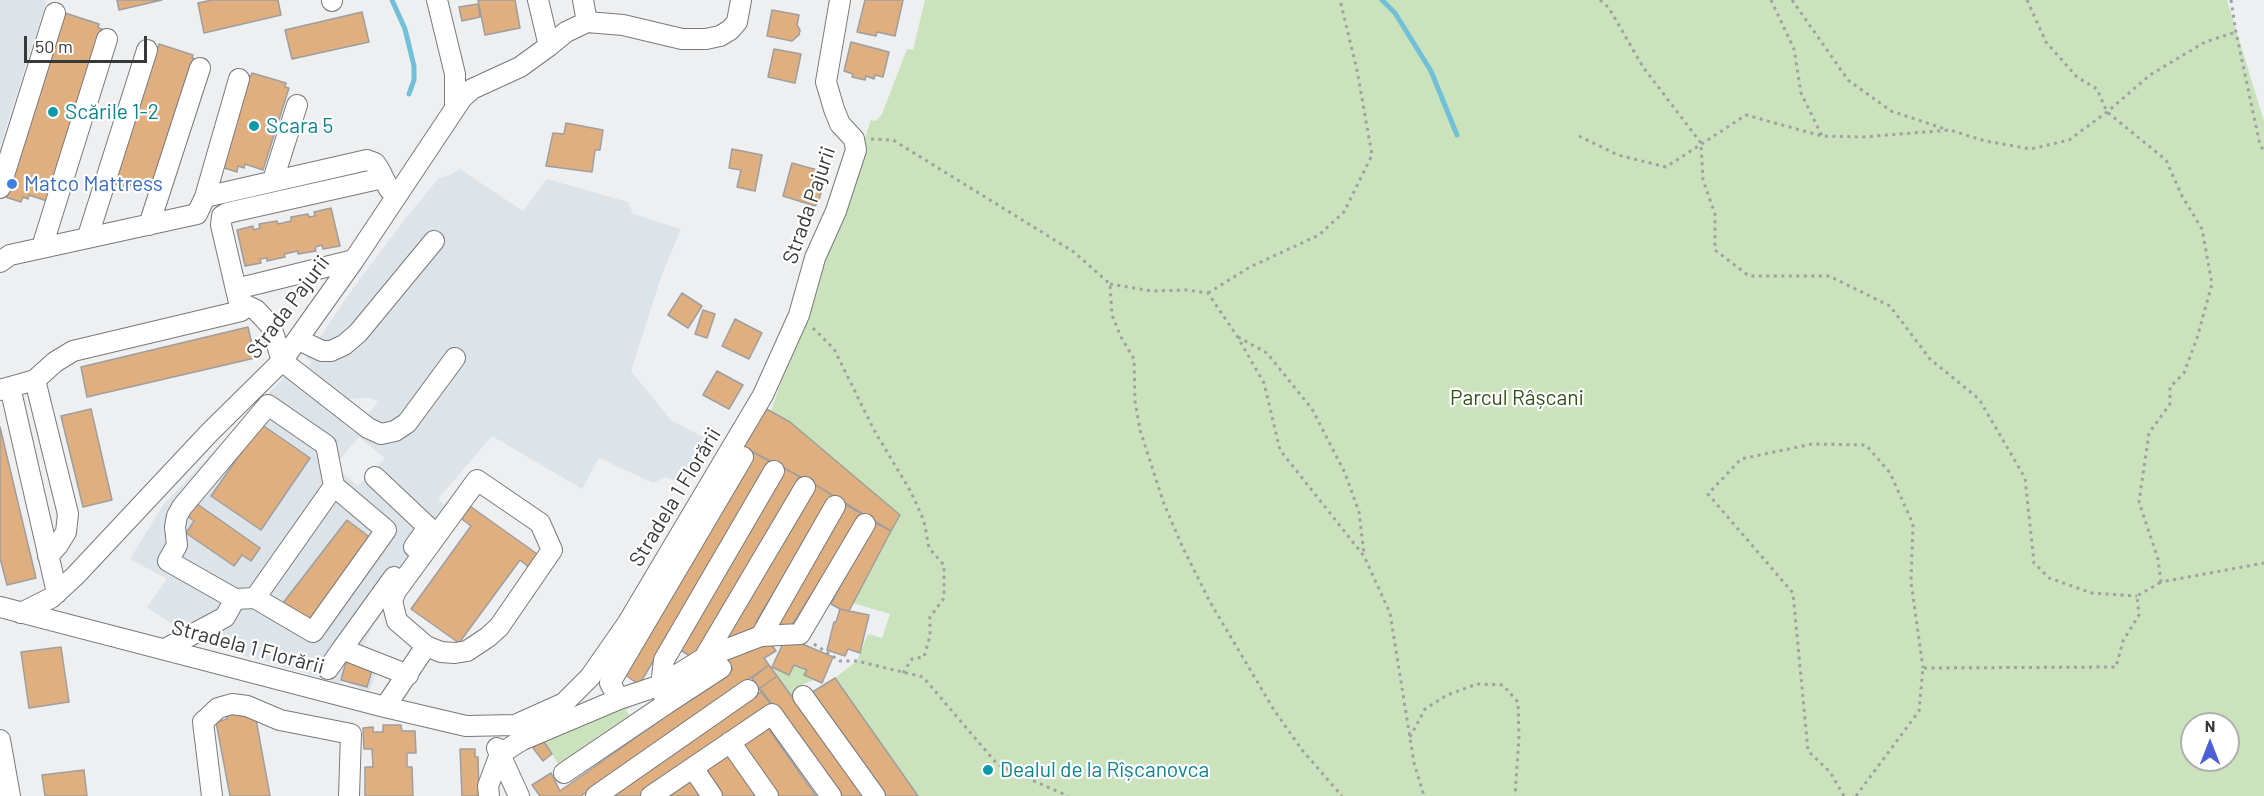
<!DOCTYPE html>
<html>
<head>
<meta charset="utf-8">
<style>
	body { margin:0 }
	#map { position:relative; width:2264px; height:796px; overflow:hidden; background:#eeeff0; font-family:Barlow,sans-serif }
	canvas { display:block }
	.north { position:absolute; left:2180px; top:712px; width:60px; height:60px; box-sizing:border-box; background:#fff; border:2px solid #afafaf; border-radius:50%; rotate:0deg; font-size:16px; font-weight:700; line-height:24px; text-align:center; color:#373838 }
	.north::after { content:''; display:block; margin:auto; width:21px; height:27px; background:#4d5fd4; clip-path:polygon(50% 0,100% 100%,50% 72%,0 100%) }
	.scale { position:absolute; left:24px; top:36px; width:123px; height:27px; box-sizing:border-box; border:3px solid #373838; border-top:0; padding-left:8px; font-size:18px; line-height:21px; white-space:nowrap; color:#373838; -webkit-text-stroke:4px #fff; paint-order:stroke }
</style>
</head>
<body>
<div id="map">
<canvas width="2264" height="796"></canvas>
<div class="north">N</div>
<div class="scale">50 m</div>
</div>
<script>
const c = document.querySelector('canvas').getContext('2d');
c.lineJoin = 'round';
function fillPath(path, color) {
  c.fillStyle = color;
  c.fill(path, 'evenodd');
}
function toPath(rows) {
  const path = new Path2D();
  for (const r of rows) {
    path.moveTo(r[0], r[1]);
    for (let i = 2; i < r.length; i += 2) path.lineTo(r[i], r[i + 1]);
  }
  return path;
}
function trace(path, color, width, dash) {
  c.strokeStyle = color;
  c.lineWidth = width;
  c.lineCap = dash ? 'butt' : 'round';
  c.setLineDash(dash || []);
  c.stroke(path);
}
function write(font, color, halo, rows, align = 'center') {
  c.font = font + ' Barlow,sans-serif';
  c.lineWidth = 4.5;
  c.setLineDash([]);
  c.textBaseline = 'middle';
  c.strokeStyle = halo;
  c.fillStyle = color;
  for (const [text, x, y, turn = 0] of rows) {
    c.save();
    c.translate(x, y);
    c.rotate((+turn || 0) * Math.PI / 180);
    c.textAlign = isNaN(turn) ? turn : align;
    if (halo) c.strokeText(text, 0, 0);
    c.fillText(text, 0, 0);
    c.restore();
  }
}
fillPath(toPath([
	[0,0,47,0,0,146],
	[460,169,523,211,547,179,628,202,633,214,681,229,661,277,631,371,671,420,709,440,690,479,680,484,666,477,653,483,599,458,582,489,492,436,438,499,448,508,380,607,361,653,381,660,369,692,342,680,340,683,200,643,147,607,167,579,130,559,163,505,285,376,354,432,378,402,372,398,345,399,308,366,312,362,306,358,351,291,409,214,439,178,450,175],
	[359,437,385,458,358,486,334,466]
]), '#dde4e9');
fillPath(toPath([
	[925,0,2227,0,2264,121,2264,796,918,796,835,678,857,661,868,634,882,638,890,614,853,603,900,515,790,422,771,411,871,120,876,121,882,114,907,49,913,50],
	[2192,724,2228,724,2228,760,2192,760],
	[794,665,807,670,804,675,814,680,803,684,807,688,792,697,772,667,789,675],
	[646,697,626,710,629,715,656,697,659,698,559,765,542,739]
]), '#cbe3bc');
trace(toPath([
	[392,0,405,29,414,66,414,80,409,94],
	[1382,0,1395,13,1431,71,1457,135]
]), '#71c0d7', 5);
const building = toPath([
	[117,0,162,0,119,10,117,0],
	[212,0,278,0,281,15,204,33,198,3,212,0],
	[478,0,515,0,520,28,485,35,478,0],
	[865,0,903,0,895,36,877,32,876,36,857,32,865,0],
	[478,4,480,17,462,21,459,7,478,4],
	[772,10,799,15,797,25,800,30,799,35,792,41,767,36,772,10],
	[362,12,369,42,292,59,285,30,362,12],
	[65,13,99,24,98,28,102,29,47,201,29,195,28,199,23,197,21,202,2,196,65,13],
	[851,42,889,52,883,77,875,75,874,79,866,76,865,80,852,77,853,74,844,71,851,42],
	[159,44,193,55,192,58,196,59,155,185,138,180,136,184,131,183,129,188,110,182,154,46,158,48,159,44],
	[774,49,801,54,795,83,768,77,774,49],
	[252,73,286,83,285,87,289,88,263,170,245,164,244,168,238,166,237,172,218,166,247,75,251,76,252,73],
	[566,123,603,130,600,150,595,150,592,172,546,166,553,133,564,134,566,123],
	[732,149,762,155,755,191,737,187,741,170,729,168,732,149],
	[792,163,821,171,818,184,823,186,818,203,815,206,783,196,792,163],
	[331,208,340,246,323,249,322,245,315,247,316,251,298,254,298,251,284,254,285,257,267,261,267,258,260,259,261,263,245,266,237,230,253,226,254,230,260,228,259,224,277,221,278,224,291,221,291,217,308,214,309,217,315,216,314,212,331,208],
	[682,293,702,306,688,328,668,315,682,293],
	[703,310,715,314,707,338,695,334,703,310],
	[735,319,762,333,749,359,722,346,735,319],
	[248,327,255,358,87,397,81,367,248,327],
	[717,371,743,385,729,409,703,395,717,371],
	[763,407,790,422,900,515,891,531,814,484,753,452,752,455,740,446,763,407],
	[91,409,112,500,83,507,61,416,91,409],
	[261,424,310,458,261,530,211,496,261,424],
	[0,427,36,578,7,585,0,558,0,427],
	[753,452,771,462,639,685,623,673,753,452],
	[784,468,802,478,696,660,679,649,784,468],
	[814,484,832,495,756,622,760,624,754,633,734,641,726,636,814,484],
	[193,501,260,548,251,561,242,555,234,566,186,533,194,521,184,514,193,501],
	[467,504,540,556,531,569,520,560,459,643,411,609,471,526,458,516,467,504],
	[846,505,862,514,789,630,773,624,846,505],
	[347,520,372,539,309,622,283,603,347,520],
	[874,522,891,531,849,611,840,609,831,604,874,522],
	[840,609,869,615,860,653,848,649,845,656,827,650,834,622,836,622,840,609],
	[786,637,833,657,822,683,804,675,807,670,794,665,789,675,772,667,786,637],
	[769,641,776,651,764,658,769,665,581,796,540,796,532,785,551,773,560,791,733,669,722,658,769,641],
	[61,647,69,702,29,708,21,652,61,647],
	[347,658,373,667,367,687,341,680,347,658],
	[769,665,777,676,759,689,752,678,769,665],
	[777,676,864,796,840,796,759,689,777,676],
	[835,678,918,796,884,796,811,693,835,678],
	[762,691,773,706,642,796,611,796,762,691],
	[242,708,244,716,255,714,270,796,230,796,216,722,227,719,225,711,242,708],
	[383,725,401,725,402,731,415,731,416,753,407,753,407,767,412,767,413,796,365,796,365,767,373,767,372,749,364,749,363,728,373,727,373,732,383,732,383,725],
	[768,728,816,796,779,796,743,745,768,728],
	[542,739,552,754,543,761,533,748,542,739],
	[460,749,475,749,475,757,478,757,479,796,462,796,460,749],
	[730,753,760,796,722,796,704,771,730,753],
	[84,770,87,796,45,796,42,775,84,770],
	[691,778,703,796,664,796,691,778]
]);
fillPath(building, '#e0af80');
trace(building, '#9f9e9e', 1.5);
const minor = toPath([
	[332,0,332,1],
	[437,0,455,74,455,106],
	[583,0,587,22],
	[549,46,566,32,587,22,623,25,682,39,706,39,720,36,730,30,737,22,741,0],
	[273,180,297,105],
	[0,188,55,13],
	[205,197,367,160,375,163,379,169,389,189],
	[149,225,200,68],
	[88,236,147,50],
	[42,247,107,39],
	[0,262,10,255,197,214,205,197,239,79],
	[236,289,354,260],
	[239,302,256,310,271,326,282,361,368,428,381,434,395,431,407,423,455,358],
	[299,340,322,351,331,351,344,345,358,333,434,241],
	[35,380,68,514,66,532,58,545,48,556],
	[10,387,57,593],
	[0,390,35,380,55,362,73,351,241,311,221,225,222,216,227,213,383,178],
	[375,477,428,527,414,547],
	[394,577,342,649,408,675],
	[255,598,313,632,386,530,334,486],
	[0,607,385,707,466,726,515,725,564,703,590,677,627,624,763,395,799,315,815,258,836,211,856,150,854,139,840,124,834,109,826,82,840,0],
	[21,613,51,598,75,576,210,432,282,361,354,260,462,98,472,89,520,67,549,46,538,0],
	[761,636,835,506],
	[165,649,225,617,235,599,255,598,334,486,326,445,268,405,182,507,177,516,175,527,177,545,168,561,235,599],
	[704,658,805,487],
	[328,669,342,649],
	[803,696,875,796],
	[619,699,610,683,743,457],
	[666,704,721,668],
	[385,707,426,646,441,652,455,653,467,651,488,637,499,627,552,550,540,523,477,480,396,591,392,601,397,621,426,646],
	[0,740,10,796],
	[730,742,768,796],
	[497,748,519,796],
	[693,768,712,796],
	[564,773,666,704,661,685,664,660,774,471],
	[212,796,203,722,218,708,232,704,247,706,280,720,351,734,349,796],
	[489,796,488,786,500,754,522,740,619,699,661,685,704,658,761,636,800,634,865,524],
	[596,796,748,690],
	[651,796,772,714,831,796]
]);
trace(minor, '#78797a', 22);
trace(toPath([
	[1600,0,1609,8,1643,67,1701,143,1703,180,1715,214,1715,250,1749,276,1829,276,1890,306,1930,359,1979,399,2025,478,2034,563,2049,578,2092,593,2137,596],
	[1771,0,1794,49,1801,93,1822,136],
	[1792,0,1848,80,1891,111,1948,130],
	[2027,0,2046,42,2077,77,2097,89,2107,112,2166,160,2182,196,2202,229,2212,284,2197,338,2184,373,2170,387,2170,404,2149,433,2139,502,2158,559,2161,582,2264,563],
	[2231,0,2236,32,2260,145,2264,151],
	[1579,136,1618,155,1666,167,1746,115,1822,136,1863,137,1950,130,1985,141,2031,149,2069,140,2107,112,2150,75,2205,42,2236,32],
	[871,139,893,140,1074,252,1110,284,1112,315,1121,337,1134,359,1135,401,1140,430,1164,504,1183,548,1210,602,1274,710,1302,750,1342,796],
	[1110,284,1151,291,1187,290,1208,293,1237,336,1264,383,1280,450,1364,556,1390,613,1414,763,1424,796],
	[1208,293,1250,267,1319,235,1344,212,1372,155,1357,70,1340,0],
	[813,328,834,349,874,430,911,492,924,521,929,548,944,565,944,598,930,617,930,636,924,657,912,659,903,673],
	[1238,337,1267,353,1312,409,1345,473,1359,512,1364,554],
	[814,644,840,661,857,661,923,677,998,765,1068,796],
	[1410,737,1425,709,1447,695,1477,684,1503,685,1518,702,1519,737,1515,796],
	[1844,796,1830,772,1808,751,1793,593,1708,494,1741,459,1812,444,1866,445,1890,473,1913,524,1911,582,1923,668],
	[1856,796,1919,711,1923,668,2116,667,2123,641,2139,615,2137,596,2161,582]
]), '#a0a1a2', 3, [3, 4.5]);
trace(minor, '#fff', 20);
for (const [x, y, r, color] of [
	[53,112,6,"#0f9aa8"],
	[254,126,6,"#0f9aa8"],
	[12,184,6,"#3f7fe0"],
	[988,770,6,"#0f9aa8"]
]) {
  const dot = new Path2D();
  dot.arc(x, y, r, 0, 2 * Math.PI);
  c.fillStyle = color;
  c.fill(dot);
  trace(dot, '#fff', 2);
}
write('21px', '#0d838f', '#fff', [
	["Scările 1-2",65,112],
	["Scara 5",266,126],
	["Dealul de la Rîșcanovca",1000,770]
], 'left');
write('21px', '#366cbe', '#fff', [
	["Matco Mattress",24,184]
], 'left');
write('21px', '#373838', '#fff', [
	["Strada Pajurii",809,205,-71],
	["Strada Pajurii",288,307,-53],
	["Stradela 1 Florării",675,497,-59],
	["Stradela 1 Florării",248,647,15]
]);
write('21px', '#315017', '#fff', [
	["Parcul Râșcani",1517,398]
]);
</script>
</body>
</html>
